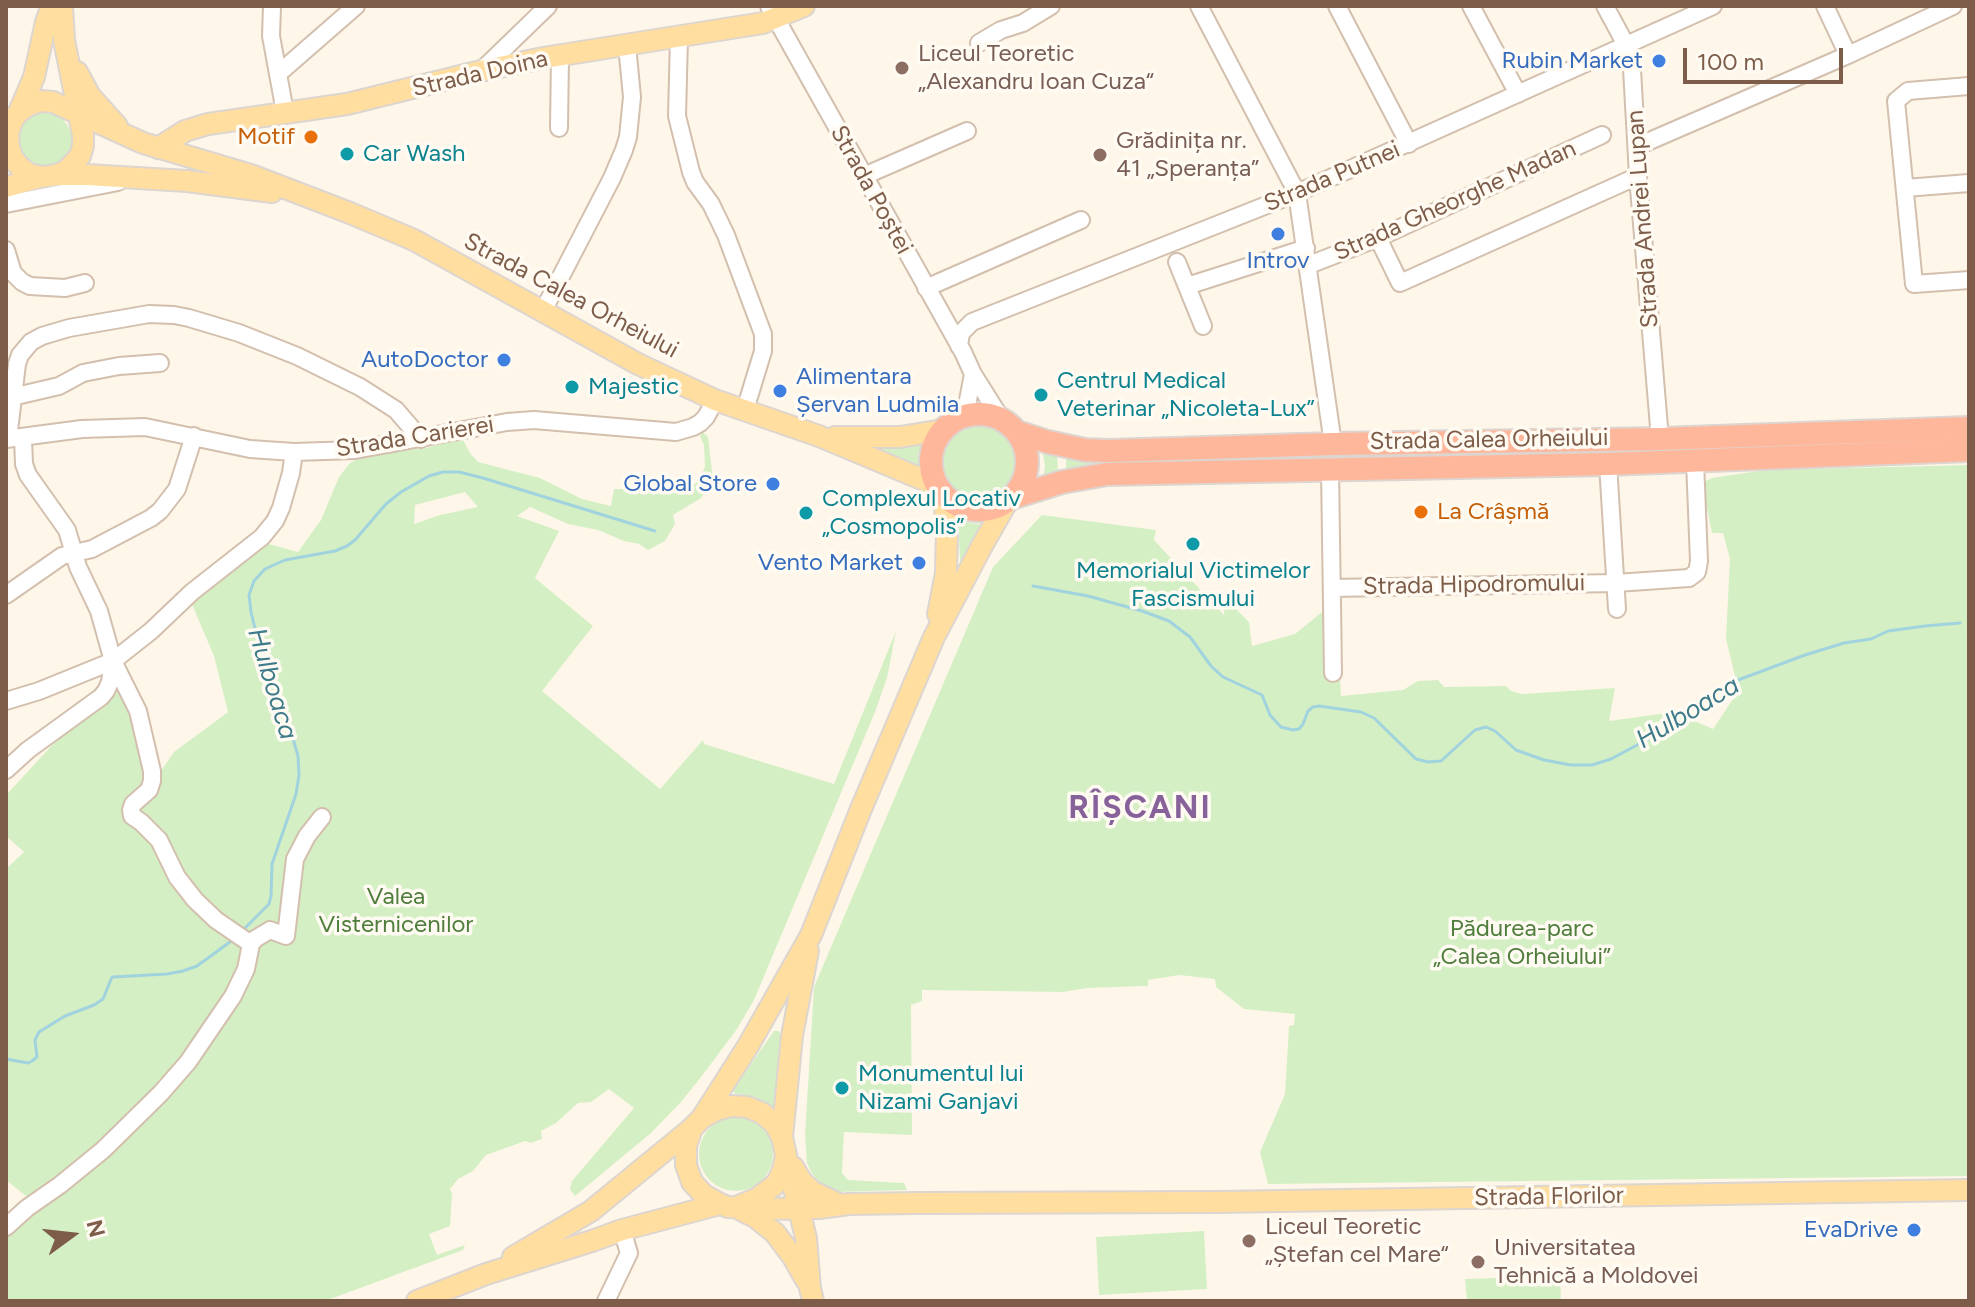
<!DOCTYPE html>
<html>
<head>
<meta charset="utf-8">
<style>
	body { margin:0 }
	#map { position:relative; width:1975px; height:1307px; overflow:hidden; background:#fef7e9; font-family:Figtree,sans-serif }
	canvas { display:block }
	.frame { position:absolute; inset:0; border:8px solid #7d5d49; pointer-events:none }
	.north { position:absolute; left:32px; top:1195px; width:80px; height:80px; -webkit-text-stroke:6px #fffaf2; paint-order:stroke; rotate:75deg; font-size:22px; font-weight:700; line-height:32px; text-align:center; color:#7d5d49 }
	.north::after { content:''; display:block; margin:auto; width:28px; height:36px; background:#7d5d49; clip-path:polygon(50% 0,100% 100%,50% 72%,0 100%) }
	.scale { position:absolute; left:1683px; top:48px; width:160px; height:36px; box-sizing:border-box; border:4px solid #7d5d49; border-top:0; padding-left:10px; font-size:24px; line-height:28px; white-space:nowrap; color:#7d5d49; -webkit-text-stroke:6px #fffaf2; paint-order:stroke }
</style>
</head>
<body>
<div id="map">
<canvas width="1975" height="1307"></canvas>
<div class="frame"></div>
<div class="north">N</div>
<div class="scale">100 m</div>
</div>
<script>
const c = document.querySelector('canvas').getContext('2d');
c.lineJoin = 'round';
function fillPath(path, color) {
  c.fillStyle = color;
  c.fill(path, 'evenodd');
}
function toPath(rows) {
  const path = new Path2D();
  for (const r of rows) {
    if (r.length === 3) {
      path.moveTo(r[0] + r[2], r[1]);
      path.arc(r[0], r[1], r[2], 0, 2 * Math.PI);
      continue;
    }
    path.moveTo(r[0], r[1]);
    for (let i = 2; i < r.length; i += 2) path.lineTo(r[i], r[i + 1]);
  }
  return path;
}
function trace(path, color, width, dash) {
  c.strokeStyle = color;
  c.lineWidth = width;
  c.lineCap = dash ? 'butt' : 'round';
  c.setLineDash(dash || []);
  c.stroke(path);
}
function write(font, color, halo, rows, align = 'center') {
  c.font = font + ' Figtree,sans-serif';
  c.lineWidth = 7;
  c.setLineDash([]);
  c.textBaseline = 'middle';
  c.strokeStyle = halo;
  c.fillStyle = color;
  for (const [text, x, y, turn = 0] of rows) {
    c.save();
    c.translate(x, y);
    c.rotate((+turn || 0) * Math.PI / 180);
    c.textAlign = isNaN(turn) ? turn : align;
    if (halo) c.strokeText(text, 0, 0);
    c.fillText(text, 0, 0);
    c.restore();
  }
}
fillPath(toPath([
	[45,140,27],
	[979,462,37],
	[703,432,708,437,713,480,701,498,673,515,675,524,665,541,648,550,639,544,624,541,598,530,568,524,530,507,517,516,559,531,535,578,593,626,542,691,660,789,703,740,704,744,834,784,896,631,887,678,875,712,754,1000,737,1029,701,1077,681,1102,651,1133,575,1196,570,1189,572,1181,634,1108,609,1089,591,1102,578,1103,556,1123,541,1131,542,1139,531,1143,525,1141,486,1155,473,1171,458,1179,450,1189,452,1194,450,1226,429,1234,437,1255,465,1245,463,1250,325,1301,6,1301,6,1231,37,1205,6,1180,6,869,24,852,6,836,6,795,69,727,108,697,122,690,159,774,174,752,228,712,214,656,191,602,265,543,298,552,321,520,339,477,350,463,366,455,426,448,462,438,470,453,478,462,540,478,582,499,611,506,614,489,656,489,684,493,699,480,705,467,704,445,700,436],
	[465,492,478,507,440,515,414,524,415,505],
	[923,443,918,454,919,470,870,449,897,448],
	[1679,446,1679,452,1066,472,1066,455],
	[1042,448,1057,453,1058,474,1043,480,1045,466],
	[1969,465,1969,1176,1268,1184,1260,1152,1285,1094,1289,1026,1294,1025,1295,1014,1244,1009,1216,987,1215,979,1179,975,1148,980,1148,986,1087,988,1063,992,922,990,922,1001,911,1005,912,1135,844,1132,842,1173,848,1180,904,1183,907,1190,836,1192,825,1188,812,1174,807,1163,805,1135,814,987,993,567,1042,515,1156,530,1154,540,1224,615,1225,598,1249,622,1252,646,1295,634,1327,608,1326,679,1340,679,1341,696,1403,690,1418,681,1438,680,1444,687,1506,686,1511,691,1522,694,1615,688,1609,721,1674,712,1713,729,1737,693,1735,676,1726,639,1730,559,1723,533,1712,533,1702,483,1712,478,1765,470],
	[958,519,970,523,983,524,960,562],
	[774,1031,779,1031,781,1036,775,1104,772,1107,755,1097,736,1094,732,1091],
	[736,1154,37],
	[1204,1231,1207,1289,1099,1295,1096,1237],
	[1560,1276,1561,1301,1467,1301,1465,1279]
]), '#d5efc5');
trace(toPath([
	[1033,586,1088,596,1142,611,1169,621,1190,637,1211,666,1223,677,1262,695,1270,715,1281,727,1293,730,1299,729,1303,724,1308,711,1313,707,1319,706,1361,712,1374,718,1416,759,1428,762,1441,761,1475,730,1486,727,1495,731,1516,750,1544,760,1571,765,1592,765,1611,759,1654,736,1685,709,1730,683,1805,655,1844,643,1871,639,1888,631,1925,626,1960,623],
	[244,929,269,904,271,896,272,864,296,794,299,775,298,756,292,735,261,653,251,612,249,595,254,581,265,569,285,560,335,551,347,546,355,540,386,504,401,492,429,476,443,472,459,472,483,478,655,531],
	[6,1059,28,1063,32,1061,37,1057,35,1040,39,1032,65,1016,94,1005,103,999,112,977,167,974,183,971,197,966,234,939]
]), '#a0d3de', 3);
const minor = toPath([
	[272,6,271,36,278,74],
	[769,6,963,352,973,374,1002,420],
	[1199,6,1297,193,1333,444],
	[1337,6,1409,144],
	[1471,6,1518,94],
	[1605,6,1626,45,1632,69,1638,176,1660,439],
	[1825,6,1848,55],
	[679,38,677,116,691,172,695,182,711,204,726,235,763,334,763,351,745,410],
	[979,43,1001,30,1023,23,1051,6],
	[481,71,548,6],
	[1969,86,1908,91,1896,101,1914,284,1969,280],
	[285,112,278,74,356,6],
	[559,128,560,56],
	[1638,146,1848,55,1953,6],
	[864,176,967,131],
	[1905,188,1969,183],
	[6,204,118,182],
	[1378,238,1400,283,1638,176],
	[6,250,13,273,22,282,30,286,65,288,85,283],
	[1177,262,1203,326],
	[1309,265,1378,238,1602,135],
	[1187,286,1306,248],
	[926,288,1081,220],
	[543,311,612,178,624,150,628,137,632,97,627,45],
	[959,346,961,333,972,322,1297,193,1713,6],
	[12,397,59,386,83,373,119,366,160,363],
	[965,416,973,374],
	[23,438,24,464,28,475,67,530,78,567,99,611,113,661,138,711,152,771,152,781,149,790,133,804,131,810,132,816,141,822,159,840,177,877,195,900,216,920,251,944],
	[6,439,82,429,145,427,250,449,294,452,355,450,507,422,534,420,676,432,693,427,700,423,706,417,715,400],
	[8,439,17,364,20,355,31,342,42,336,69,328,149,314,174,315,189,318,239,333,297,356,360,387,396,410,421,439],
	[1608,464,1617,609],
	[1330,469,1333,673],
	[1332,588,1616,583,1689,578,1697,572,1699,561,1695,461],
	[6,595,62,556,92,549,151,518,160,511,177,489,194,436],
	[6,701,39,691,113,661,151,631,192,592,262,537,275,521,281,508,291,473,294,452],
	[6,770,28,750,101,697,106,691,110,682,113,661],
	[6,1227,27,1208,60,1185,103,1150,161,1093,188,1062,233,996,246,969,251,944,255,939,270,930,286,936,295,859,307,836,322,817],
	[606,1301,629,1253,622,1230]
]);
const major = toPath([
	[77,72,90,96,117,126],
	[19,112,34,77,46,22,52,6],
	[12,122,8,134,9,147,13,159,21,168,29,174,41,177],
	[6,128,19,112,29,105,41,101,53,102,143,143,251,175,350,213,414,240,638,364,715,400,819,436,936,485],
	[158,148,185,131,208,124,347,104,481,71,543,58,763,23,804,6],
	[57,175,88,175,187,181,272,192],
	[6,187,41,177,57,175,67,170,80,156,83,146,83,135,64,40,62,6],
	[835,437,900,437,943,430],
	[938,614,946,573,947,530,944,496],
	[702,1118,748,1046,811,935,861,809,934,637,984,542,1007,502],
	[782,1137,792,1036,808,951],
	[786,1156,806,1238,810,1288,813,1301],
	[793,1167,802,1182,813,1192,841,1205],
	[736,1207,758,1198,777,1183,783,1170,786,1155,782,1137,774,1123,762,1113,747,1107,731,1106,716,1110,702,1118,692,1128,686,1146,686,1165,692,1182,704,1195,720,1204,728,1207,769,1209,819,1208,849,1204,916,1203,1218,1202,1969,1190],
	[739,1209,755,1217,775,1233,793,1257,806,1280],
	[513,1257,591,1211,691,1129],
	[417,1301,486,1274,592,1241,622,1230,720,1204]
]);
const highway = toPath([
	[979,462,48],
	[1017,432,1048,442,1085,450,1108,451,1333,444,1660,439,1969,428],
	[1014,497,1062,482,1107,474,1608,464,1969,450]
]);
trace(minor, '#d3bfad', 20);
trace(major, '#ddd5d0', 24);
trace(highway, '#ddd5d0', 26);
trace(minor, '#fff', 16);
trace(major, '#ffdea0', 20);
trace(highway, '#feb79b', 22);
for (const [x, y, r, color] of [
	[1659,61,8,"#3f7fe0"],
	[902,68,8,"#8d6e63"],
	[311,137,8,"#e8710a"],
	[347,154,8,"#0f9aa8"],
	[1100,155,8,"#8d6e63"],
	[1278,234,8,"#3f7fe0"],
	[504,360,8,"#3f7fe0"],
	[572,387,8,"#0f9aa8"],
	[780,391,8,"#3f7fe0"],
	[1041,395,8,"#0f9aa8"],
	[773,484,8,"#3f7fe0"],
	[1421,512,8,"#e8710a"],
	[806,513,8,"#0f9aa8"],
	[1193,544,8,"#0f9aa8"],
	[919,563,8,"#3f7fe0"],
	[842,1088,8,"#0f9aa8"],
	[1914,1230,8,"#3f7fe0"],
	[1249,1241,8,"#8d6e63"],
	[1478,1262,8,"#8d6e63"]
]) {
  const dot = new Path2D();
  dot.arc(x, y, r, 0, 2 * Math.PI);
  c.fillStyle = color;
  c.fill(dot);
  trace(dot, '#fffaf2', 3);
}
write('24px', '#785e54', '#fffaf2', [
	["Liceul Teoretic",918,54],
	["„Alexandru Ioan Cuza“",918,82],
	["Grădinița nr.",1116,141],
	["41 „Speranța”",1116,169],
	["Liceul Teoretic",1265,1227],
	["„Ștefan cel Mare“",1265,1255],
	["Universitatea",1494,1248],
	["Tehnică a Moldovei",1494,1276]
], 'left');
write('24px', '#366cbe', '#fffaf2', [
	["Rubin Market",1643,61],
	["Introv",1278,261,"center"],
	["AutoDoctor",488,360],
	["Alimentara",796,377,"left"],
	["Șervan Ludmila",796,405,"left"],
	["Global Store",757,484],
	["Vento Market",903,563],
	["EvaDrive",1898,1230]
], 'right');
write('24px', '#7d5d49', '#fffaf2', [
	["Strada Doina",480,74,-13],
	["Strada Putnei",1332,177,-23],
	["Strada Poștei",871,190,61],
	["Strada Gheorghe Madan",1455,201,-24],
	["Strada Andrei Lupan",1643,219,-94],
	["Strada Calea Orheiului",571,296,28],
	["Strada Carierei",415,437,-9],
	["Strada Calea Orheiului",1489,440,-1],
	["Strada Hipodromului",1474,585,-1],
	["Strada Florilor",1549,1197,-1]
]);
write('24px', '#c56008', '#fffaf2', [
	["Motif",295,137],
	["La Crâșmă",1437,512,"left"]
], 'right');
write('24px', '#0d838f', '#fffaf2', [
	["Car Wash",363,154],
	["Centrul Medical",1057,381],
	["Veterinar „Nicoleta-Lux”",1057,409],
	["Majestic",588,387],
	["Complexul Locativ",822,499],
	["„Cosmopolis”",822,527],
	["Memorialul Victimelor",1193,571,"center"],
	["Fascismului",1193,599,"center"],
	["Monumentul lui",858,1074],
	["Nizami Ganjavi",858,1102]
], 'left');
write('24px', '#4e7d3c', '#fffaf2', [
	["Valea",396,897],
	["Visternicenilor",396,925],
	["Pădurea-parc",1522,929],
	["„Calea Orheiului”",1522,957]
]);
write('italic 26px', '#3d7b8b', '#fffaf2', [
	["Hulboaca",272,684,73],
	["Hulboaca",1688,713,-31]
]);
c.letterSpacing = '2px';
write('bold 32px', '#876199', '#fffaf2', [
	["RÎȘCANI",1140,809]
]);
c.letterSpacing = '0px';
</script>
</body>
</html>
